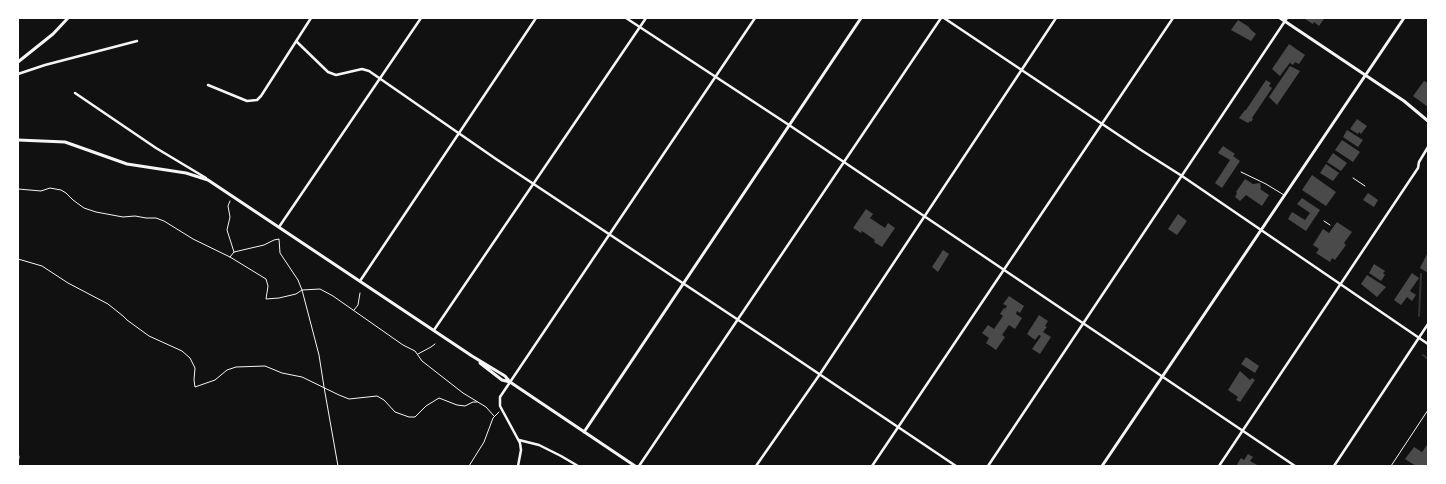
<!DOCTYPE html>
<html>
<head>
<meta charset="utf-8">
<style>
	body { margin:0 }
	#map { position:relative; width:1446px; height:484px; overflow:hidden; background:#111; font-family:"DM Sans",sans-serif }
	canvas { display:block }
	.frame { position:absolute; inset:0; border:19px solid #fff; pointer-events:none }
</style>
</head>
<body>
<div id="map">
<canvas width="1446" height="484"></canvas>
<div class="frame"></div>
</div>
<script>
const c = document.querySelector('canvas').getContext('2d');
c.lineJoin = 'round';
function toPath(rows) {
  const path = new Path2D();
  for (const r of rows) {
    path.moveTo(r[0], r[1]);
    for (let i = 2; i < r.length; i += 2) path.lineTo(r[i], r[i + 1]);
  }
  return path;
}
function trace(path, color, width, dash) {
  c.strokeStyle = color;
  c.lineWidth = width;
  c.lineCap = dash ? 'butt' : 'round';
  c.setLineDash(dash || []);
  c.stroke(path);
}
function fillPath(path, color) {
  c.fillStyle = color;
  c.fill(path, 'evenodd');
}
trace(toPath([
	[1419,316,1421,274],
	[1423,355,1428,359]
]), '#333', 2);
fillPath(toPath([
	[1306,18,1323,18,1324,19,1319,26,1314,22,1313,24,1305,19],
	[1238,20,1249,27,1249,28,1256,34,1251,41,1231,30],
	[1289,44,1305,55,1299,64,1295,62,1293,65,1290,63,1292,60,1280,76,1272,69],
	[1290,66,1300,71,1277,105,1269,97],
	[1266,80,1271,83,1269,86,1272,88,1252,118,1253,119,1251,122,1250,121,1248,123,1239,118,1245,110,1246,110],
	[1424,81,1428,83,1428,107,1413,96],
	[1357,119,1367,126,1361,134,1359,132,1358,134,1350,129],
	[1347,130,1363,140,1358,147,1343,137],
	[1342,140,1360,152,1353,162,1335,150],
	[1223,146,1235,154,1233,156,1240,161,1222,188,1215,183,1230,160,1218,153],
	[1333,153,1347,163,1341,171,1327,162],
	[1326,164,1339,173,1333,181,1320,173],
	[1312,175,1336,192,1326,206,1302,190],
	[1245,179,1253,184,1260,183,1261,188,1260,189,1269,195,1262,206,1246,195,1240,201,1235,197,1237,193,1236,192],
	[1368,193,1378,200,1374,207,1363,200],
	[1302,198,1320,210,1306,231,1288,219,1292,212,1305,220,1310,213,1297,204],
	[866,209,873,214,870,218,885,228,888,223,895,228,882,247,874,242,875,240,862,231,861,233,853,228],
	[1178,214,1187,221,1177,235,1168,229],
	[1337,222,1352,232,1344,243,1346,245,1335,260,1332,258,1330,262,1316,253,1319,249,1313,245,1323,229,1329,233],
	[943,250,949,254,938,272,932,267],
	[1428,252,1428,273,1420,268],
	[1374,264,1385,271,1383,273,1385,275,1381,281,1369,273],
	[1412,273,1419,278,1410,291,1416,295,1412,301,1407,297,1401,305,1394,300],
	[1367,275,1386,287,1377,297,1361,284],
	[1009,296,1024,306,1020,313,1017,311,1016,314,1022,318,1015,329,1009,325,1002,335,1005,337,996,350,986,343,989,338,982,333,988,325,994,329,1003,316,1000,314,1004,308,1005,309,1007,306,1003,304],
	[1039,315,1048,321,1045,326,1047,327,1043,332,1051,337,1040,354,1032,349,1041,336,1039,335,1035,340,1027,334],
	[1246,357,1259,366,1255,373,1241,364],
	[1240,371,1250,380,1252,378,1255,380,1240,402,1236,400,1238,397,1228,390],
	[1427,445,1428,446,1428,464,1427,466,1416,466,1405,459,1414,447,1422,452],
	[1248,454,1253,457,1250,461,1259,466,1236,466,1241,458,1244,460]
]), '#4a4a4a');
trace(toPath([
	[18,189,41,191,50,188,61,190,66,193,73,200,84,208,96,212,123,217,135,216,146,218,156,218,164,221,193,239,230,257,266,279,268,286,266,299,279,298,296,294,302,290,320,289,333,296,403,345,415,351,422,361,463,393,486,407,494,416],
	[230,201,228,206,230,217,227,230,234,252],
	[230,257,234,252,264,245,274,240,279,239,280,253,298,280,302,290,319,355,324,387,338,466],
	[18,259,42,266,68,283,108,304,123,316,127,320,149,336,182,351,190,358,195,368,194,380,195,387,215,380,227,370,236,367,265,366,282,373,302,377,339,395,349,399,377,396,384,400,395,412,409,417,415,417,426,406,439,398,457,405,465,406,473,402,477,402],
	[354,310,358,305,360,293],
	[418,354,431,347,435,344],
	[18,452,19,457,18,463],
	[469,466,484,442,493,418,499,412]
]), '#f5f5f5', 1);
trace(toPath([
	[1241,172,1266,184,1284,195],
	[1353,178,1365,186],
	[1324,221,1330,225],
	[1391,466,1428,410]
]), '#f5f5f5', 1);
trace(toPath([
	[626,18,789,125,1295,466],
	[944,18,1141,150,1182,176,1428,344],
	[296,41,328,72,336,75,362,69,369,71,496,159,779,347,956,466],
	[18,74,45,65,137,41],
	[208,85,247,101,257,100,261,96,311,18],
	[75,93,156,148,206,178],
	[279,227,421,18],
	[360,281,536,18],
	[434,330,646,18],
	[519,440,539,445,561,456,578,466],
	[518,466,521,450,520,443,500,406,500,397,755,18],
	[639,466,941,18],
	[756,466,820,374,1056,18],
	[872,466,1173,18],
	[988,466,1287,18],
	[1219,466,1418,168,1419,162,1428,147],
	[1334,466,1428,324]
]), '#f5f5f5', 2.5);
trace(toPath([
	[1280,18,1404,101,1428,121],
	[18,62,53,34,68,18],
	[18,140,65,142,127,164,186,173,208,180,472,356,505,376,510,382,635,466],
	[480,363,502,380,510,382],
	[584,432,861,18],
	[1102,466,1404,18]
]), '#f5f5f5', 3);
</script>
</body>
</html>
